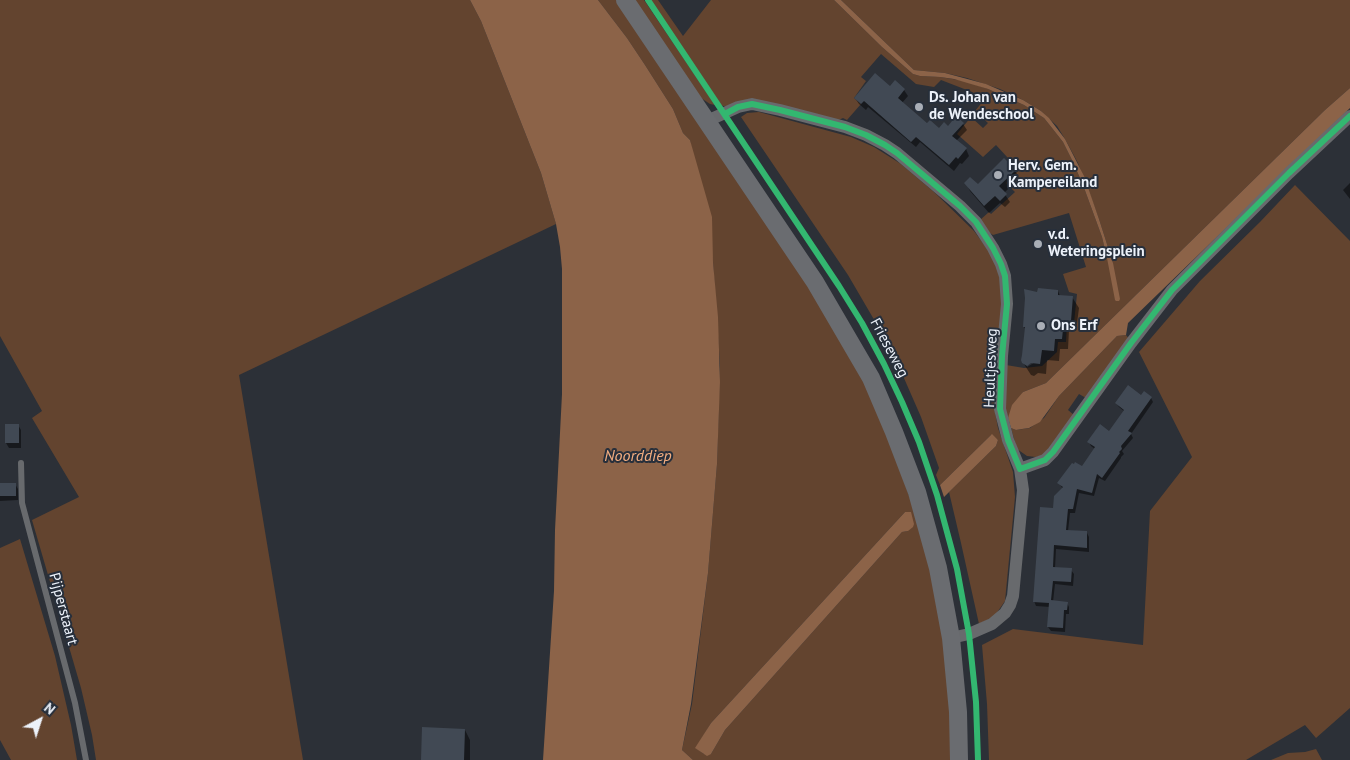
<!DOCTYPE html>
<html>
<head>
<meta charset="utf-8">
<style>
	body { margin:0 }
	#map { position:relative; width:1350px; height:760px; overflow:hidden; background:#2c3037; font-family:"PT Sans",sans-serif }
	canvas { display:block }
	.north { position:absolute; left:15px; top:695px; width:50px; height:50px; -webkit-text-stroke:4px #272f3b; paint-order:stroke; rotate:40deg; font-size:14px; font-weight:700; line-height:20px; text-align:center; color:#edf2fa }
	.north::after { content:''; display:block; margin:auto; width:18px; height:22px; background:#edf2fa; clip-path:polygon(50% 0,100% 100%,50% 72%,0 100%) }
</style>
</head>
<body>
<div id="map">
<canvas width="1350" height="760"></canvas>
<div class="north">N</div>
</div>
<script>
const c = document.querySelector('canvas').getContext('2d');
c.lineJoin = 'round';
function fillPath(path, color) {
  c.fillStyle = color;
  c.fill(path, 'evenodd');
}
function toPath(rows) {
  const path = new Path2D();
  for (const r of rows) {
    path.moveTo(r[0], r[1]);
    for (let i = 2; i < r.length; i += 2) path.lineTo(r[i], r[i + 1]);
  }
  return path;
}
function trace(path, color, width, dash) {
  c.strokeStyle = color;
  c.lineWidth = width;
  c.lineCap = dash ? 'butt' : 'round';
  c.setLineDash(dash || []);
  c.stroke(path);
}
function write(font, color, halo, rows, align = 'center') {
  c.font = font + ' "PT Sans",sans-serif';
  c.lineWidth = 4;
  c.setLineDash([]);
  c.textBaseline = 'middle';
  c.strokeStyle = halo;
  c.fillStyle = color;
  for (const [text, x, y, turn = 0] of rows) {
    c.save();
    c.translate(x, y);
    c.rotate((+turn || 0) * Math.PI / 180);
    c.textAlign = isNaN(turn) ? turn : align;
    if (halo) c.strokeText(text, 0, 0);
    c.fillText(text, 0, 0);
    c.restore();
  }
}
fillPath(toPath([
	[0,0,470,0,481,21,541,173,556,224,239,375,303,760,96,760,92,735,81,688,32,520,79,497,32,418,42,411,0,336],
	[598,0,618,0,782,242,845,345,879,411,921,529,944,631,956,760,693,760,682,750,692,704,708,573,717,464,720,365,713,262,690,140,683,133,673,109,645,65,627,38],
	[905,512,908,531,902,532,725,730,711,754,704,754,696,748,711,723],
	[634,0,644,0,715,105,710,104,698,96],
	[650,0,658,0,683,36,711,0,834,0,882,47,913,74,920,76,940,77,965,81,988,89,1024,105,1044,118,1052,128,1063,142,1073,162,1083,185,1102,237,1107,258,1113,263,1099,219,1078,163,1065,139,1057,126,1041,111,1023,100,1000,89,967,78,945,73,914,70,841,0,1350,0,1350,88,1325,110,1046,383,1023,392,1008,418,1003,399,1006,365,1024,368,1042,366,1057,352,1058,342,1066,342,1067,323,1074,323,1077,294,1069,292,1063,274,1086,267,1069,213,993,235,990,233,980,220,989,212,991,214,1015,192,1006,183,1019,170,996,145,983,157,957,134,971,117,983,128,988,123,975,111,983,101,972,92,941,80,934,87,916,84,881,54,861,77,866,81,854,98,861,104,847,120,843,118,834,122,827,119,723,106,721,105],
	[759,112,851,137,874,147,901,164,934,192,974,231,991,254,995,261,1002,286,1001,323,994,391,994,407,998,428,1013,472,1015,497,1005,601,994,617,979,624,961,543,949,492,996,446,998,440,991,435,940,485,936,475,939,468,921,417,900,369,883,335,848,275,741,117,747,113],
	[1295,185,1350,241,1350,708,1316,738,1305,725,1246,760,989,760,987,704,982,645,1013,629,1143,645,1150,511,1192,457,1139,352,1200,281,1260,222],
	[1126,335,1130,340,1086,398,1079,394,1068,410,1074,415,1044,455,1036,457,1027,456,1017,449,1011,428,1016,430,1030,428,1044,418,1059,396,1117,336],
	[20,539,55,656,71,725,77,760,11,760,0,740,0,548],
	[1316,749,1322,760,1271,760,1288,753,1305,752]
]), '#63442f');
fillPath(toPath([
	[470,0,598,0,627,38,645,65,673,109,683,133,690,140,712,217,713,262,718,317,720,382,717,464,708,573,691,704,682,750,693,760,543,760,554,591,555,530,562,394,562,269,560,247,556,224,541,173,481,21],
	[834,0,841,0,914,70,945,73,986,84,1023,100,1041,111,1049,118,1065,139,1084,176,1099,219,1113,263,1120,299,1119,301,1116,301,1115,300,1107,258,1102,237,1083,185,1073,162,1063,142,1052,128,1044,118,1024,105,988,89,954,79,940,77,920,76,913,74,882,47],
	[1350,88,1350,108,1128,323,1126,335,1117,336,1059,396,1040,422,1029,428,1022,429,1016,430,1011,428,1008,418,1012,405,1023,392,1046,383,1325,110],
	[992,434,998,440,996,446,944,497,940,485],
	[905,512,911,512,914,524,913,527,908,531,902,532,725,730,711,754,707,756,695,748,711,723]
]), '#8c6348');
fillPath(toPath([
	[890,87,904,90,908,96,902,103,928,124,939,130,963,124,967,130,956,141,966,149,969,156,962,164,960,163,954,171,920,142,916,147,868,107,866,110,859,104,855,98],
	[1015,170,1019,178,1004,193,1010,202,1005,207,1000,203,989,213,970,191,966,183,978,186],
	[1350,183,1350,199,1343,190],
	[1058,291,1060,296,1072,297,1079,308,1076,331,1069,330,1068,349,1060,349,1059,361,1047,360,1046,374,1038,373,1034,376,1031,375,1022,361,1026,330,1024,327,1038,294],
	[1036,359,1037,361,1027,367,1027,364],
	[1141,397,1151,398,1153,402,1131,434,1133,438,1122,451,1124,454,1121,457,1121,458,1105,481,1099,478,1094,496,1079,493,1075,513,1070,513,1068,531,1087,533,1089,537,1089,552,1056,549,1055,568,1071,570,1074,574,1073,586,1055,584,1053,602,1067,603,1069,607,1069,614,1066,614,1065,632,1051,631,1048,627,1050,607,1036,606,1034,601,1054,509,1063,489,1059,483,1082,468,1095,449,1091,446,1089,442,1109,432,1124,411,1119,407,1116,403],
	[18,425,21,430,21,448,9,448,6,443],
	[0,484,15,484,18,489,18,500,0,501],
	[465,730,470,740,470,760,422,760]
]), '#0007');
fillPath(toPath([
	[875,73,890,86,895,80,905,89,898,98,927,123,930,120,939,128,944,122,948,126,956,116,964,123,952,136,967,148,958,159,956,157,949,165,916,137,911,142,864,101,861,104,854,98],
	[1004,158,1016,170,999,186,1007,194,1000,201,995,196,984,206,964,183,970,177,978,184],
	[1038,288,1058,290,1058,295,1073,296,1071,321,1064,320,1062,339,1055,339,1054,351,1042,350,1040,364,1031,363,1027,366,1022,363,1021,360,1022,355,1025,327,1023,327,1025,298,1024,289,1037,292],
	[1128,385,1141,395,1144,391,1152,397,1128,431,1132,433,1121,446,1122,449,1119,452,1120,453,1102,478,1097,474,1092,493,1077,489,1073,509,1068,509,1066,530,1087,531,1087,548,1054,545,1053,567,1072,568,1071,582,1053,581,1051,600,1068,602,1067,610,1064,610,1063,628,1047,627,1049,603,1033,602,1040,507,1053,508,1054,496,1063,487,1057,483,1072,463,1074,464,1075,462,1082,466,1095,447,1087,442,1100,424,1109,431,1124,410,1115,403],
	[5,424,19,424,19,443,5,443],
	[0,483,16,483,16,496,0,496],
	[422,727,465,729,464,760,421,760]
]), '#414954');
trace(toPath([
	[21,463,22,503,75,703,86,760]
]), '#686a6d', 6);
trace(toPath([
	[707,121,738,107,752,104,780,110,845,127,866,135,885,145,897,153,960,206,976,222,993,248,1001,264,1005,276,1007,304,1002,356,1000,409,1008,440,1020,469,1023,490,1013,596,1010,605,1005,613,992,624,969,634,951,638],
	[1020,469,1045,460,1053,452,1131,343,1172,290,1289,173,1350,116]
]), '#686a6d', 12);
trace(toPath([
	[625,0,815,282,871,378,894,432,917,492,938,568,951,638,958,712,959,760]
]), '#6a6c70', 18);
trace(toPath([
	[648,0,839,286,862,323,884,364,902,402,919,442,937,495,957,569,969,634,976,702,978,760],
	[725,114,738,107,752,104,780,110,845,127,866,135,885,145,897,153,960,206,976,222,993,248,1001,264,1005,276,1007,304,1002,356,1000,409,1008,440,1020,469,1045,460,1053,452,1131,343,1172,290,1289,173,1350,116]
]), '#33b770', 6);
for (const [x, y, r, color] of [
	[919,107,5,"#a9aeb6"],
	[998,175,5,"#a9aeb6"],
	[1038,244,5,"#a9aeb6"],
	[1041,326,5,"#a9aeb6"]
]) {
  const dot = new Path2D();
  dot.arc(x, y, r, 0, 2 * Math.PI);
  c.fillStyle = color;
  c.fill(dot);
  trace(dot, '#272f3b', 2);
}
write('bold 15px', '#edf2fa', '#272f3b', [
	["Ds. Johan van",929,98],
	["de Wendeschool",929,115],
	["Herv. Gem.",1008,166],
	["Kampereiland",1008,183],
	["v.d.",1048,235],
	["Weteringsplein",1048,252],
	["Ons Erf",1051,326]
], 'left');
write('15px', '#edf2fa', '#272f3b', [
	["Frieseweg",889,348,62],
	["Heultjesweg",991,368,-88],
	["Pijperstaart",63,609,75]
]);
write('italic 16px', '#f4ae80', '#272f3b', [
	["Noorddiep",638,456]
]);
</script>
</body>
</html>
